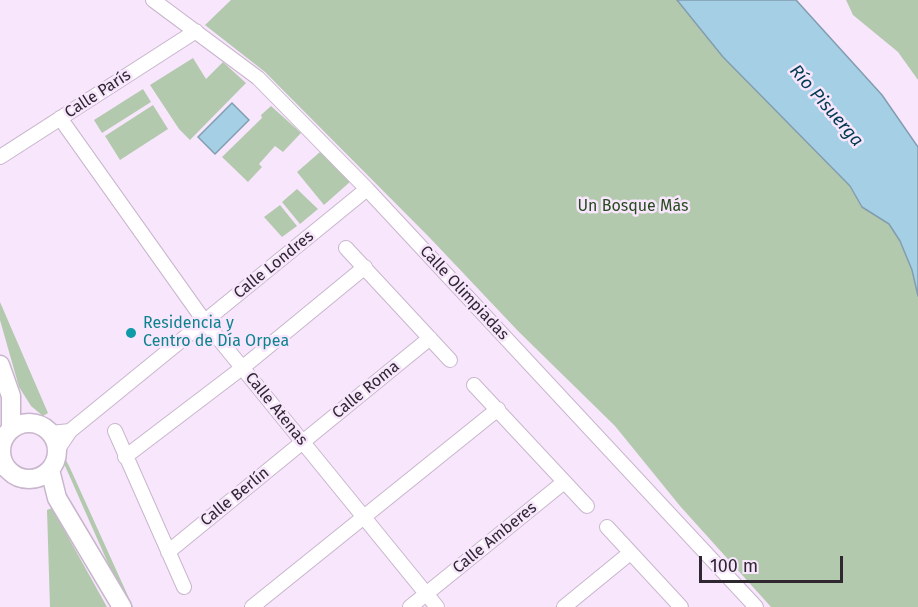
<!DOCTYPE html>
<html>
<head>
<meta charset="utf-8">
<style>
	body { margin:0 }
	#map { position:relative; width:918px; height:607px; overflow:hidden; background:#f8e6fd; font-family:"Fira Sans",sans-serif }
	canvas { display:block }
	.scale { position:absolute; left:699px; top:556px; width:144px; height:27px; box-sizing:border-box; border:3px solid #2f2831; border-top:0; padding-left:8px; font-size:18px; line-height:21px; white-space:nowrap; color:#2f2831; -webkit-text-stroke:4px #f8e6fd; paint-order:stroke }
</style>
</head>
<body>
<div id="map">
<canvas width="918" height="607"></canvas>
<div class="scale">100 m</div>
</div>
<script>
const c = document.querySelector('canvas').getContext('2d');
c.lineJoin = 'round';
function fillPath(path, color) {
  c.fillStyle = color;
  c.fill(path, 'evenodd');
}
function toPath(rows) {
  const path = new Path2D();
  for (const r of rows) {
    if (r.length === 3) {
      path.moveTo(r[0] + r[2], r[1]);
      path.arc(r[0], r[1], r[2], 0, 2 * Math.PI);
      continue;
    }
    path.moveTo(r[0], r[1]);
    for (let i = 2; i < r.length; i += 2) path.lineTo(r[i], r[i + 1]);
  }
  return path;
}
function trace(path, color, width, dash) {
  c.strokeStyle = color;
  c.lineWidth = width;
  c.lineCap = dash ? 'butt' : 'round';
  c.setLineDash(dash || []);
  c.stroke(path);
}
function write(font, color, halo, rows, align = 'center') {
  c.font = font + ' "Fira Sans",sans-serif';
  c.lineWidth = 5;
  c.setLineDash([]);
  c.textBaseline = 'middle';
  c.strokeStyle = halo;
  c.fillStyle = color;
  for (const [text, x, y, turn = 0] of rows) {
    c.save();
    c.translate(x, y);
    c.rotate((+turn || 0) * Math.PI / 180);
    c.textAlign = isNaN(turn) ? turn : align;
    if (halo) c.strokeText(text, 0, 0);
    c.fillText(text, 0, 0);
    c.restore();
  }
}
fillPath(toPath([
	[231,0,677,0,723,57,850,186,862,207,889,224,900,241,912,270,918,296,918,607,771,607,680,506,615,426,519,332,429,237,265,72,205,25],
	[846,0,918,0,918,80,898,52,853,15],
	[193,58,206,79,223,62,246,83,190,140,179,129,150,85],
	[143,89,151,102,102,133,94,120],
	[153,105,168,129,120,160,105,136],
	[271,106,301,133,283,152,275,146,259,164,262,167,248,182,222,157,262,118,261,115],
	[320,152,351,181,324,205,297,172],
	[297,189,318,209,300,224,282,202],
	[280,205,297,226,282,237,264,217],
	[0,302,48,413,43,416,31,406,19,387,0,320],
	[64,456,70,468,133,607,128,607,122,595,62,459],
	[52,508,107,607,50,607,47,510]
]), '#b3c9ae');
const water = toPath([
	[677,0,796,0,882,95,918,147,918,296,912,270,900,241,889,224,862,207,850,186,723,57,677,0],
	[232,103,249,120,215,154,198,137,232,103]
]);
fillPath(water, '#a5cfe5');
trace(water, '#829daf', 1.5);
const minor = toPath([
	[153,0,258,78,367,189,756,607],
	[60,118,205,322,437,607],
	[0,157,196,31],
	[346,248,450,360],
	[474,385,587,506],
	[115,431,184,587],
	[51,433,70,431],
	[58,449,70,431,367,189],
	[0,450,1,448],
	[125,457,242,368,365,267],
	[0,468,8,469],
	[607,527,681,607],
	[168,552,430,338],
	[252,607,498,409],
	[410,607,564,482],
	[564,607,630,553]
]);
const major = toPath([
	[0,365,11,396,11,429],
	[29,451,28],
	[50,470,57,498,122,607]
]);
trace(minor, '#c8b6cc', 16);
trace(major, '#c8b6cc', 21);
trace(minor, '#fff', 14);
trace(major, '#fff', 18);
for (const [x, y, r, color] of [
	[131,333,6,"#0f9aa8"]
]) {
  const dot = new Path2D();
  dot.arc(x, y, r, 0, 2 * Math.PI);
  c.fillStyle = color;
  c.fill(dot);
  trace(dot, '#f8e6fd', 2);
}
write('16px', '#2f2831', '#f8e6fd', [
	["Calle París",98,94,-33],
	["Calle Londres",274,265,-39],
	["Calle Olimpiadas",464,293,47],
	["Calle Roma",366,390,-39],
	["Calle Atenas",276,409,51],
	["Calle Berlín",235,497,-39],
	["Calle Amberes",495,538,-39]
]);
write('16px', '#264b1d', '#f8e6fd', [
	["Un Bosque Más",633,207]
]);
write('16px', '#0d838f', '#f8e6fd', [
	["Residencia y",143,324],
	["Centro de Día Orpea",143,342]
], 'left');
write('italic 18px', '#003b51', '#f8e6fd', [
	["Río Pisuerga",826,106,49]
]);
</script>
</body>
</html>
